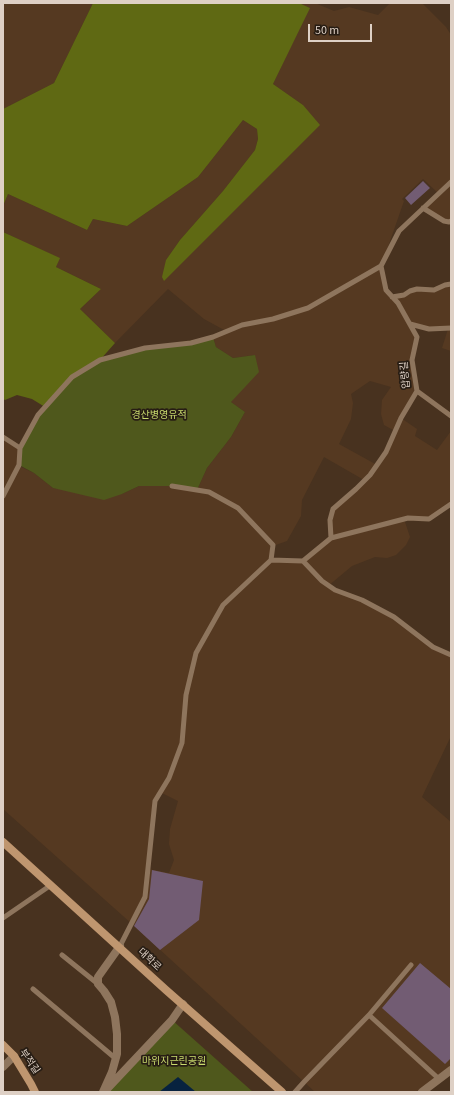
<!DOCTYPE html>
<html>
<head>
<meta charset="utf-8">
<style>
	body { margin:0 }
	#map { position:relative; width:454px; height:1095px; overflow:hidden; background:#48321f; font-family:"Source Sans 3",sans-serif }
	canvas { display:block }
	.frame { position:absolute; inset:0; border:4px solid #ded0c5; pointer-events:none }
	.scale { position:absolute; left:308px; top:24px; width:64px; height:18px; box-sizing:border-box; border:2px solid #ded0c5; border-top:0; padding-left:5px; font-size:12px; line-height:14px; white-space:nowrap; color:#ded0c5; -webkit-text-stroke:3px #271d14; paint-order:stroke }
</style>
</head>
<body>
<div id="map">
<canvas width="454" height="1095"></canvas>
<div class="frame"></div>
<div class="scale">50 m</div>
</div>
<script>
const c = document.querySelector('canvas').getContext('2d');
c.lineJoin = 'round';
function fillPath(path, color) {
  c.fillStyle = color;
  c.fill(path, 'evenodd');
}
function toPath(rows) {
  const path = new Path2D();
  for (const r of rows) {
    path.moveTo(r[0], r[1]);
    for (let i = 2; i < r.length; i += 2) path.lineTo(r[i], r[i + 1]);
  }
  return path;
}
function trace(path, color, width, dash) {
  c.strokeStyle = color;
  c.lineWidth = width;
  c.lineCap = dash ? 'butt' : 'round';
  c.setLineDash(dash || []);
  c.stroke(path);
}
function write(font, color, halo, rows, align = 'center') {
  c.font = font + ' "Source Sans 3","Noto Sans KR",sans-serif';
  c.lineWidth = 3.5;
  c.setLineDash([]);
  c.textBaseline = 'middle';
  c.strokeStyle = halo;
  c.fillStyle = color;
  for (const [text, x, y, turn = 0] of rows) {
    c.save();
    c.translate(x, y);
    c.rotate((+turn || 0) * Math.PI / 180);
    c.textAlign = isNaN(turn) ? turn : align;
    if (halo) c.strokeText(text, 0, 0);
    c.fillText(text, 0, 0);
    c.restore();
  }
}
fillPath(toPath([
	[3,3,93,3,54,83,3,109],
	[299,3,315,3,334,11,349,7,378,15,390,3,422,3,446,27,451,35,451,221,449,222,423,208,438,193,423,179,402,199,404,201,381,267,386,290,392,297,410,291,434,290,451,284,451,351,442,348,448,329,429,329,410,324,417,337,412,360,417,391,401,418,417,429,415,436,437,450,451,431,451,504,429,519,404,519,410,537,406,545,396,555,387,558,375,557,352,566,328,586,394,617,433,647,451,655,451,736,422,797,451,822,451,1070,422,1092,315,1092,132,924,3,809,3,437,20,448,19,466,34,473,53,488,122,494,139,486,172,486,197,490,207,468,231,437,245,412,231,402,255,355,233,358,216,347,213,337,226,331,204,319,168,289,115,343,80,309,101,289,56,267,59,258,3,232,3,206,8,194,87,230,93,219,127,226,198,177,243,120,257,129,258,139,255,150,223,191,180,240,166,260,303,105,273,84,309,8],
	[370,381,391,387,382,400,381,414,384,425,395,431,377,465,339,444,351,419,353,403,351,394],
	[324,457,364,480,333,509,331,538,303,561,271,560,273,546,287,541,301,516,302,500],
	[160,792,178,801,170,829,169,844,174,860,169,873,148,869,155,801]
]), '#553921');
fillPath(toPath([
	[213,337,216,347,233,358,255,355,259,372,231,402,245,412,231,437,207,468,197,490,172,486,139,486,122,494,104,500,53,488,34,473,19,465,20,452,38,415,72,377,100,360,145,348],
	[172,1020,253,1092,105,1092]
]), '#4f581c');
fillPath(toPath([
	[93,3,299,3,310,8,273,84,303,105,320,125,164,281,162,277,166,260,180,240,223,191,255,150,258,139,257,129,243,120,198,177,127,226,93,219,87,230,8,194,3,206,3,109,54,83],
	[3,232,60,258,56,267,101,289,80,309,115,343,100,360,72,377,45,407,32,399,17,395,5,400,3,399]
]), '#5f6913');
fillPath(toPath([
	[178,1077,196,1092,159,1092]
]), '#07223f');
fillPath(toPath([
	[423,181,430,188,411,205,405,198],
	[152,870,203,881,199,920,160,950,134,926,149,899],
	[420,963,451,989,451,1058,445,1064,382,1008]
]), '#725c73');
trace(toPath([
	[423,208,444,221,449,222,451,221],
	[392,297,404,295,410,291,417,289,434,290,445,285,451,284],
	[410,324,429,329,451,328],
	[417,391,451,416],
	[3,437,20,448],
	[172,486,209,492,238,508,273,545,271,560],
	[3,496,19,465,20,448,38,415,72,377,100,360,145,348,191,343,213,337,242,325,273,319,308,308,381,266],
	[331,538,330,520,333,509,356,489,370,475,377,465,386,452,401,418,417,391,412,360,417,337,398,303,386,290,381,266,399,231,451,182],
	[303,561,331,538,408,518,429,519,451,504],
	[3,918,51,885],
	[120,946,145,897,155,801,169,778,182,743,186,695,196,653,223,605,271,560,303,561,322,581,335,590,362,600,394,617,433,647,451,655],
	[62,955,98,984],
	[33,989,115,1058],
	[369,1015,439,1079],
	[295,1092,304,1082,369,1015,411,965]
]), '#8e755d', 5);
trace(toPath([
	[3,1067,14,1056],
	[107,1089,172,1020,183,1004],
	[103,1092,112,1072,117,1054,117,1034,115,1017,111,1002,104,991,98,984,98,977,120,946],
	[422,1092,451,1070]
]), '#8e755d', 8);
trace(toPath([
	[3,842,166,990,282,1092],
	[3,1045,14,1056,31,1084,35,1092]
]), '#bf966f', 8);
write('10px', '#ded0c5', '#271d14', [
	["압량길",406,375,-95],
	["대학로",149,960,43],
	["부적길",29,1062,55]
]);
write('10px', '#cadb6e', '#271d14', [
	["경산병영유적",159,416],
	["마위지근린공원",174,1062]
]);
</script>
</body>
</html>
